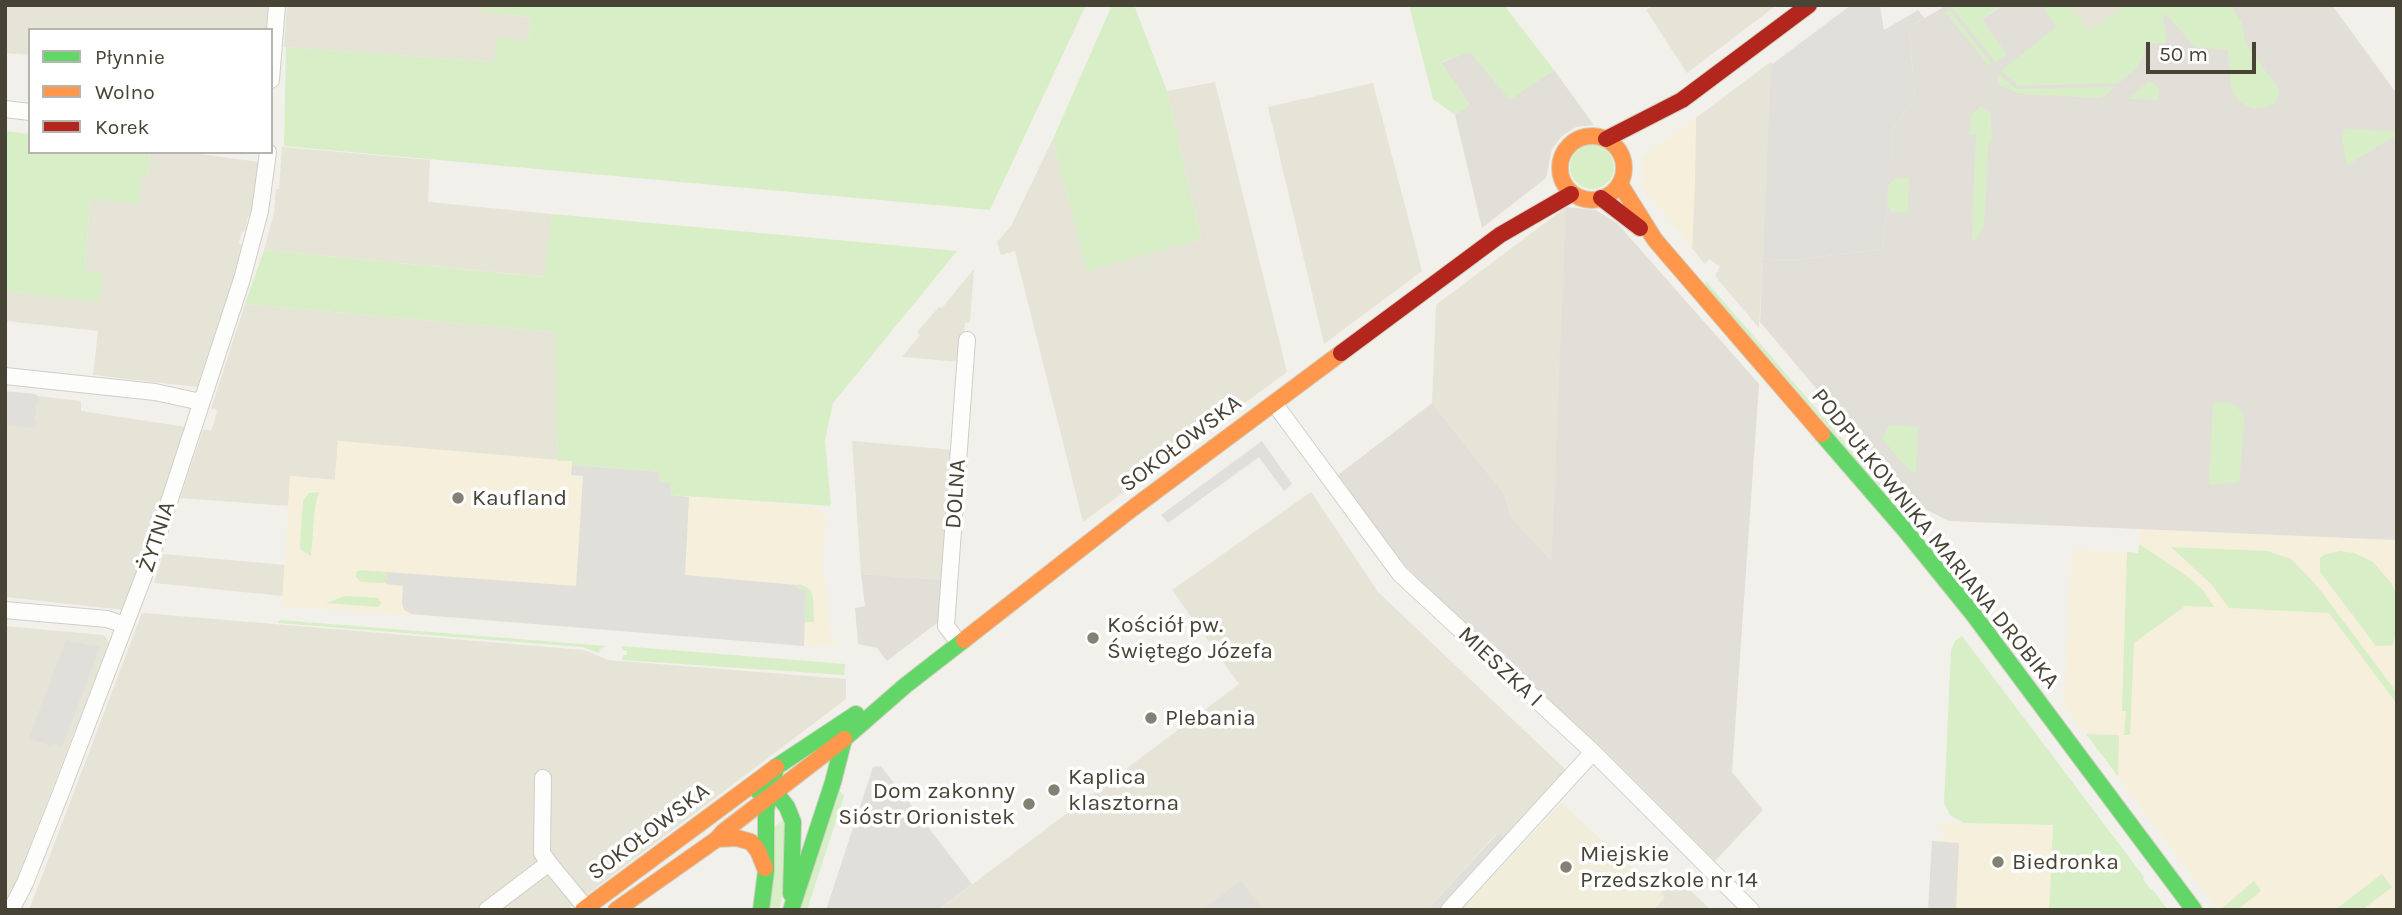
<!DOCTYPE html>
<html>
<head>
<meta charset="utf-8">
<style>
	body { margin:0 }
	#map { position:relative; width:2402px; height:915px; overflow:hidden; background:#f2f0ea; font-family:Karla,sans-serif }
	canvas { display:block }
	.frame { position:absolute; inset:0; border:7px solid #484435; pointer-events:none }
	.legend { position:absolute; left:28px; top:28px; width:245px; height:126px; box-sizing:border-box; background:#fff; border:2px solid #b6b4ae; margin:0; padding:9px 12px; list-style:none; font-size:21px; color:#484435 }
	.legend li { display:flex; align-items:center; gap:14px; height:35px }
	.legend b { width:35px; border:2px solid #b6b4ae }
	.scale { position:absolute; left:2146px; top:42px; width:110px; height:32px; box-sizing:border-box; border:4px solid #484435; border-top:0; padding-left:9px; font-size:21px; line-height:24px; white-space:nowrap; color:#484435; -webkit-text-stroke:5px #fff; paint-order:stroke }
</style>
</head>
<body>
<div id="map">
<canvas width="2402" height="915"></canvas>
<div class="frame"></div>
<ul class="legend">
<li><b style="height:9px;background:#63d668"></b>Płynnie</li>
<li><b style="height:9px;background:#ff974d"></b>Wolno</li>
<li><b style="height:9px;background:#b3261e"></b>Korek</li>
</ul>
<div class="scale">50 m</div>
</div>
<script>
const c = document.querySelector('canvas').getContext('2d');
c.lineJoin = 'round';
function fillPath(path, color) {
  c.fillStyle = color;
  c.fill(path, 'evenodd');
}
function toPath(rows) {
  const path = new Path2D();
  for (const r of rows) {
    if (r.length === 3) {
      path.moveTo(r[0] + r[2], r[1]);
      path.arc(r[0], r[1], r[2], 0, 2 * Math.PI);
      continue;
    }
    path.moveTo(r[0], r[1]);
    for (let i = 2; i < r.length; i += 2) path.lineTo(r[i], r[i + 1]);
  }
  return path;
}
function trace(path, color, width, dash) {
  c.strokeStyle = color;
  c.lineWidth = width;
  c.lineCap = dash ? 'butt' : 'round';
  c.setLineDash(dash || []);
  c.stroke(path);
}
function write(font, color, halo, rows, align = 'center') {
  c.font = font + ' Karla,sans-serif';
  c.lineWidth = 7;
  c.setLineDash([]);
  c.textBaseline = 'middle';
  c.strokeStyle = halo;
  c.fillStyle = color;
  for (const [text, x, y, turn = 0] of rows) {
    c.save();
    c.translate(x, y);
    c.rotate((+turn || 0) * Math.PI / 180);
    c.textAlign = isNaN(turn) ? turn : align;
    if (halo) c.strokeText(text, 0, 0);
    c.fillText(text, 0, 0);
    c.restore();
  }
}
fillPath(toPath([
	[5,5,267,5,268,12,267,30,30,30,30,55,5,53],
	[287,5,483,5,483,12,530,17,529,41,494,62,284,47],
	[1654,5,1777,5,1687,73,1646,10],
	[2069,5,2126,5,2089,32],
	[1772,61,1767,195,1759,328,1715,276,1720,267,1709,259,1705,264,1692,248,1696,118],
	[1215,82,1287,372,1083,522,1015,251,1001,255,997,242,1011,226,1053,139,1087,270,1201,239,1167,91],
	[1373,83,1422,271,1324,344,1268,107],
	[282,147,430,160,428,202,552,214,545,277,264,250,274,212,276,189,279,189],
	[150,152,185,152,259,162,253,217,248,216,245,231,242,232,239,243,244,247,197,387,93,375,98,331,5,321,5,291,99,301,85,270,90,198,142,174,148,174],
	[1566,207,1566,225,1551,562,1511,517,1504,494,1432,403,1436,305],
	[974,269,970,322,965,323,961,362,902,357,920,335,917,332,939,307,942,308],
	[245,304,556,332,558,461,338,441,335,480,291,476,288,506,180,498,203,430,211,430,213,426,217,410,211,409],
	[5,392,81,401,81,411,186,427,124,610,5,597],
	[852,441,954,450,945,580,861,574],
	[1311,492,1378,592,1566,770,1507,838,1497,833,1427,910,938,910,1239,684,1172,590],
	[163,554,285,565,283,596,154,583],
	[142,613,584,650,608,660,846,679,846,699,567,910,29,910],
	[5,626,104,635,109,643,11,895,5,903],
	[1675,876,1711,910,1653,910,1664,897,1660,893]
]), '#e6e4d7');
fillPath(toPath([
	[1696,118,1695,185,1692,248,1642,187,1642,157],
	[338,441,572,461,572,465,660,472,670,483,670,493,819,508,826,517,822,571,826,583,830,634,840,647,282,606,290,476,335,480],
	[2139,529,2397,540,2397,910,2218,910,2064,705,2072,550,2138,553],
	[1938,823,2053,825,2049,910,1928,910,1932,841,1943,841,1944,833]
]), '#f6efdb');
fillPath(toPath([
	[1947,5,1971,5,1982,20,2002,5,2069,5,2089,32,2126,5,2332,5,2397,94,2397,540,1949,521,1913,503,1760,322,1763,258,1787,261,1883,249,1893,141,1890,132,1915,100,1909,27],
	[1470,51,1510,99,1554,70,1594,125,1576,127,1562,136,1552,149,1546,178,1482,228,1455,115,1469,104,1441,63],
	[1566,207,1596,210,1617,223,1759,384,1732,772,1763,810,1715,861,1596,745,1415,576,1396,556,1338,475,1432,403,1504,494,1511,517,1551,561],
	[861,574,945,580,941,620,887,661,877,648,858,644,855,608,865,606]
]), '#e2dfd8');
fillPath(toPath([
	[1561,803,1665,897,1653,910,1461,910]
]), '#f0eedb');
fillPath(toPath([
	[483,5,1086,5,990,210,284,146,286,47,494,62,496,37,529,41,530,17,482,12],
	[1112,5,1134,5,1167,91,1201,239,1087,271,1053,139],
	[1409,5,1504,5,1554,70,1510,100,1470,52,1441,62,1470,105,1455,115,1433,99],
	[1950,5,2001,5,1982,20,2007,54,1996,63],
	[2049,5,2069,5,2089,32,2126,5,2230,5,2241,21,2246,44,2279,89,2279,95,2275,103,2264,108,2252,108,2240,102,2232,92,2228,50,2195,47,2166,14,2163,17,2167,43,2145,44,2143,57,2136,69,2119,83,2018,86,2001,71,2056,27,2044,9],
	[1950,10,1991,63,1989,66,1946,13],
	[1998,74,2017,89,2115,87,2105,96,2100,98,2020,94,1998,85],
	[2148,82,2154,84,2159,88,2158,100,2128,99],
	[1980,106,1990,112,1992,137,1988,148,1984,226,1974,241,1972,241,1976,134,1970,134,1971,116],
	[2344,129,2397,131,2397,139,2390,139,2347,165,2342,138],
	[5,131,30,134,30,152,150,152,148,175,142,174,139,204,90,199,85,270,103,272,99,302,5,291],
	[1592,167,22],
	[1896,178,1909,178,1908,213,1892,212,1887,205,1889,183],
	[552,214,957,251,833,403,825,440,831,506,671,495,659,482,660,472,572,465,572,461,558,461,555,332,245,304,264,250,544,277],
	[1706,281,1903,509,1897,506,1705,285],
	[2228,402,2237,406,2244,416,2240,477,2239,482,2209,485,2213,403],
	[1889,425,1918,427,1916,473,1910,471,1882,439],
	[319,492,315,506,311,556,301,550,300,545,303,501,309,493],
	[2139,544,2188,577,2202,589,2214,607,2185,606,2134,643,2130,735,2124,735,2126,711,2122,711,2127,552,2138,553],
	[2171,547,2268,551,2291,559,2317,586,2397,693,2397,704,2329,613,2229,608,2211,584],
	[2340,551,2354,553,2373,562,2392,584,2397,598,2397,624,2393,645,2376,646,2320,572,2320,558,2324,555],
	[361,570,387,572,386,583,361,582,356,577,356,572],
	[800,584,810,589,813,597,814,622,804,622,806,591,797,589,796,586],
	[345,596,379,598,379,601,382,603,378,607,326,603],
	[280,620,606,646,600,649,599,653,582,647,278,623],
	[1962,636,2144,877,2143,879,2151,890,2153,890,2168,910,2049,910,2053,825,1964,823,1950,815,1944,803,1951,650,1955,641],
	[621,646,845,664,844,675,622,660,623,655,627,655,627,651,623,650],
	[2086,734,2119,735,2118,776],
	[839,790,844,796,807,910,800,910],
	[784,820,784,880,781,903,779,910,770,910,775,826],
	[2382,874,2392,887,2362,910,2335,910],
	[2254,881,2261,891,2237,910,2220,910]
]), '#d8eec7');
fillPath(toPath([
	[1851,5,1880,5,1884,30,1918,10,1924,18,1909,27,1915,100,1890,132,1893,141,1883,249,1787,261,1763,258,1771,65],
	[5,391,35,394,40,399,35,405,36,416,34,418,38,426,33,428,5,425],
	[1262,441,1292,484,1284,491,1259,457,1168,523,1161,515],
	[572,465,660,472,659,482,670,483,671,495,689,497,685,575,797,585,797,589,806,590,804,646,411,614,404,610,402,603,403,586,386,584,387,572,576,586,583,476,571,475],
	[66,640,100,647,62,747,52,743,51,746,29,738],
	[881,766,972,884,938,910,826,910,873,767],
	[1498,833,1507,838,1442,910,1427,910],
	[1932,841,1959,843,1956,910,1928,910],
	[1241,881,1260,906,1255,910,1202,910]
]), '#e1dfda');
const street = toPath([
	[271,80,277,5],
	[5,109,30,112],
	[5,376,155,392,201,402],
	[1274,403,1400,574,1593,752,1751,910],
	[5,610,107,619,125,625],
	[959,643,946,626,967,340],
	[543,778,542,853,549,863],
	[11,910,25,883,62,790,151,557,242,279,260,211,268,152],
	[487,910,549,863,586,908],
	[1449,910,1593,752]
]);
const fast = toPath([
	[1822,434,1905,530,1973,614,2194,910],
	[758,791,780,798,787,807,793,822,791,894],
	[761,910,766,871,766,810,776,767,856,714],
	[791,910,833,782,844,739,906,685,964,640]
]);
const slow = toPath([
	[1592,168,32],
	[1620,184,1655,240,1822,434],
	[964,640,1133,508,1341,353],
	[717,839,737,838,751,842,758,851,765,868],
	[583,910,776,767],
	[616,910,717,839,723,832,844,739]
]);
const jam = toPath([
	[1606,139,1682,100,1809,5],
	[1601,198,1640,228],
	[1341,353,1500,235,1571,194]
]);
trace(street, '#d0cec7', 18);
trace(fast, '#d1d0c0', 18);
trace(slow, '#d1d0c0', 18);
trace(jam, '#d1d0c0', 18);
trace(street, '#fdfdfc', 16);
trace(fast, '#63d668', 16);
trace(slow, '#ff974d', 16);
trace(jam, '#b3261e', 16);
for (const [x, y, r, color] of [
	[458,498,7,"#848074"],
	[1093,638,7,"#848074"],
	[1151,718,7,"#848074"],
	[1054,790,7,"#848074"],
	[1029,804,7,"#848074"],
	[1998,862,7,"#848074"],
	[1566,867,7,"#848074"]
]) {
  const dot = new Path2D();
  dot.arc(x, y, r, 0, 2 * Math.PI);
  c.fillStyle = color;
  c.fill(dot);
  trace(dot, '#fff', 2.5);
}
write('23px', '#484435', '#fff', [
	["SOKOŁOWSKA",1181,444,-37],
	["DOLNA",956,494,-86],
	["ŻYTNIA",157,537,-72],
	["PODPUŁKOWNIKA MARIANA DROBIKA",1935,539,51],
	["MIESZKA I",1500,667,43],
	["SOKOŁOWSKA",649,832,-37]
]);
write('23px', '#484435', '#fff', [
	["Kaufland",472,498],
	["Kościół pw.",1107,625],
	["Świętego Józefa",1107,651],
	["Plebania",1165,718],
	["Kaplica",1068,777],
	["klasztorna",1068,803],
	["Dom zakonny",1015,791,"right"],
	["Sióstr Orionistek",1015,817,"right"],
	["Miejskie",1580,854],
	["Przedszkole nr 14",1580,880],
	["Biedronka",2012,862]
], 'left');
</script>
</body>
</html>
